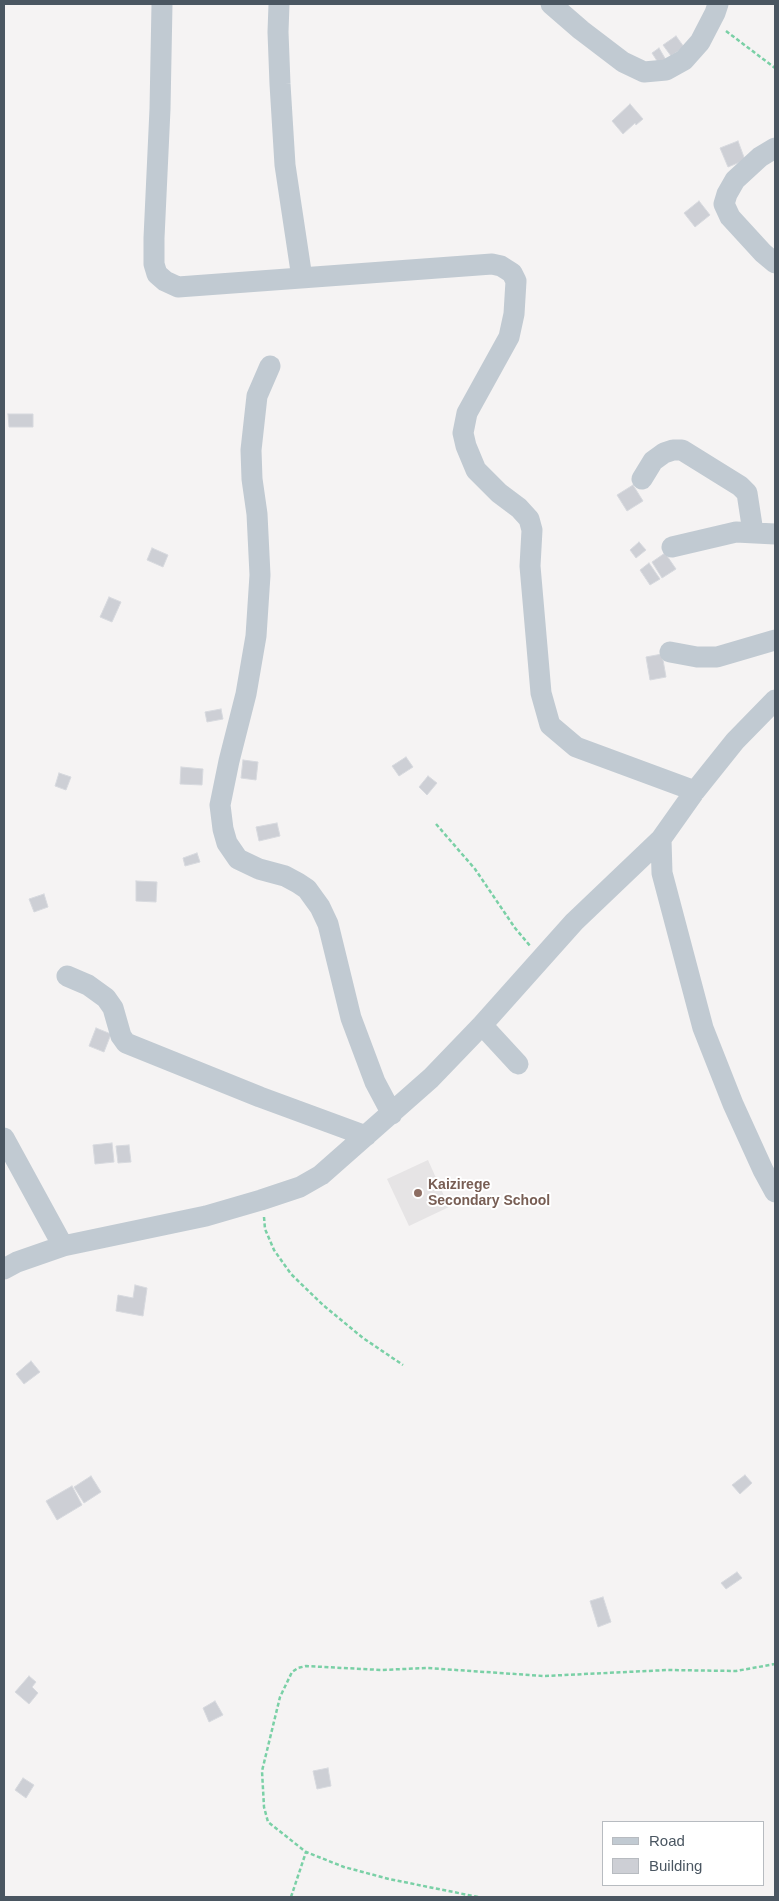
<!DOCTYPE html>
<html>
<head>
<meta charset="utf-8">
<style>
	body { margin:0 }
	#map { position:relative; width:779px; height:1901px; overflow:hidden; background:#f5f3f3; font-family:Arial,sans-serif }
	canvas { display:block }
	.frame { position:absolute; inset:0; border:5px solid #4a5661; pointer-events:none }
	.legend { position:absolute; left:602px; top:1821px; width:162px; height:65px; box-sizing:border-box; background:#fff; border:1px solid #b7bbc0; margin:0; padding:6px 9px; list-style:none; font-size:15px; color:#4a5661 }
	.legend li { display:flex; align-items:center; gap:10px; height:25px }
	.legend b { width:25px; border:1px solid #b7bbc0 }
</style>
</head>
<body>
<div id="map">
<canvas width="779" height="1901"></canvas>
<div class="frame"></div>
<ul class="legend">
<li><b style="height:6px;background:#c1cad2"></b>Road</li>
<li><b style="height:14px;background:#cdcfd5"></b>Building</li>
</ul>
</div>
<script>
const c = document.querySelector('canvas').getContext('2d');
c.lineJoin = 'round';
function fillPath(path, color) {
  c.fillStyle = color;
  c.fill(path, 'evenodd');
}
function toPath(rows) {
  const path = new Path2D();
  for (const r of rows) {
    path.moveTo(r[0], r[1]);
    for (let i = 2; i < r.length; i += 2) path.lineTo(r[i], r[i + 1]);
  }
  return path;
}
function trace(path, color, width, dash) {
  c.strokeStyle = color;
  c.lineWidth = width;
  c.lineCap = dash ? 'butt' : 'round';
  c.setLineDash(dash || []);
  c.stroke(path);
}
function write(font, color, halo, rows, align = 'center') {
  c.font = font + ' Arial,sans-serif';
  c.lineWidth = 4;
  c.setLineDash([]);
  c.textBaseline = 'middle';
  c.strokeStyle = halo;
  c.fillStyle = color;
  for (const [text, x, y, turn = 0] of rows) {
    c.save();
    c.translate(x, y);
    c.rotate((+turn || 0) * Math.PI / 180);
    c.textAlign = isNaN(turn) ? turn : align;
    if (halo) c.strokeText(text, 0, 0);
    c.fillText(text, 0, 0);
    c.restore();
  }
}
fillPath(toPath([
	[428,1160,449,1207,409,1226,387,1179]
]), '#e6e4e5');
const building = toPath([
	[676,36,684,47,671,56,663,45,676,36],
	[659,48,666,60,659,64,652,53,659,48],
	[630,104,643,119,636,125,635,123,623,134,612,121,630,104],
	[738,141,745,160,728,167,720,148,738,141],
	[699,201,710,215,695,227,684,213,699,201],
	[8,414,33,414,33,427,9,427,8,414],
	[633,485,643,501,627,511,617,495,633,485],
	[639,542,646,550,636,558,630,550,639,542],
	[152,548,168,555,163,567,147,560,152,548],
	[665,553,676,569,662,578,652,562,665,553],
	[649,563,660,579,650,585,640,570,649,563],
	[109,597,121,602,112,622,100,617,109,597],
	[662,654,666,677,650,680,646,657,662,654],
	[221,709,223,719,207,722,205,712,221,709],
	[406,757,413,767,399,776,392,766,406,757],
	[243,760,258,762,256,780,241,778,243,760],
	[181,767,203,769,202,785,180,784,181,767],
	[59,773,71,777,66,790,55,786,59,773],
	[428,776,437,783,427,795,419,787,428,776],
	[277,823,280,836,259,841,256,827,277,823],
	[197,853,200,862,185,866,183,858,197,853],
	[136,881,157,882,156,902,136,901,136,881],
	[44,894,48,907,34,912,29,899,44,894],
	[96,1028,111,1034,104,1052,89,1046,96,1028],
	[112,1143,114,1162,95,1164,93,1145,112,1143],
	[129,1145,131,1162,118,1163,116,1146,129,1145],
	[135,1285,147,1288,143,1316,116,1311,118,1295,133,1298,135,1285],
	[31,1361,40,1372,24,1384,16,1374,31,1361],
	[745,1475,752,1483,740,1494,732,1485,745,1475],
	[91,1476,101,1492,84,1503,74,1487,91,1476],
	[72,1486,82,1505,57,1520,46,1501,72,1486],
	[737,1572,742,1578,726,1589,721,1583,737,1572],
	[603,1597,611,1622,598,1627,590,1601,603,1597],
	[29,1676,36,1682,32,1687,38,1693,29,1704,15,1692,29,1676],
	[215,1701,223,1715,209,1722,203,1708,215,1701],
	[328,1768,331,1786,317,1789,313,1771,328,1768],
	[23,1778,34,1785,26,1798,15,1790,23,1778]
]);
fillPath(building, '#cdcfd5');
trace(building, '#d7d9de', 1);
trace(toPath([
	[726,31,775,68],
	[436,824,475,869,515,928,531,947],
	[264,1217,265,1229,274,1250,291,1274,323,1305,363,1338,403,1365],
	[291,1897,306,1852],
	[478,1897,389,1879,344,1867,306,1852,268,1822,264,1807,262,1771,280,1697,292,1672,298,1668,306,1666,381,1670,427,1668,544,1676,668,1670,736,1671,775,1664]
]), '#7ad0a6', 2.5, [4, 2.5]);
trace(toPath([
	[162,4,160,109,154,238,154,264,157,274,165,281,178,287,492,264,501,266,512,273,516,281,514,314,509,337,467,413,463,433,466,446,476,470,499,493,519,508,529,519,532,530,530,566,541,693,550,725,576,747,695,791],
	[279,4,278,32,280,84,285,165,302,278],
	[551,4,581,30,623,62,644,72,666,70,684,60,700,42,715,13,718,4],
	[775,148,760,157,735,180,727,194,724,204,730,217,763,253,775,263],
	[270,366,257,396,251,450,252,479,257,514,260,575,256,636,246,694,229,761,220,805,223,829,227,843,238,859,259,869,285,876,298,883,307,889,320,907,328,924,351,1018,375,1082,392,1114],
	[642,479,653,461,664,453,673,450,682,450,740,486,747,493,753,532],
	[672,547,736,532,775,534],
	[670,652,697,657,717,657,775,640],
	[661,839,662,873,703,1028,733,1104,763,1170,775,1192],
	[67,976,88,985,106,998,113,1008,121,1036,126,1043,260,1097,366,1136],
	[482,1025,518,1064],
	[4,1138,63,1246],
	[4,1269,17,1262,63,1246,206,1216,261,1200,300,1187,321,1175,431,1078,482,1025,574,922,661,839,695,791,735,741,775,700]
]), '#c1cad2', 21);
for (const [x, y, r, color] of [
	[418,1193,5,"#8d6e63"]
]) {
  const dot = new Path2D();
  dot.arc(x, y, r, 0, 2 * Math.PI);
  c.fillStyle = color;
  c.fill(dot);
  trace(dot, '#fff', 2);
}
write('bold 14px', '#785e54', '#fff', [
	["Kaizirege",428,1185],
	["Secondary School",428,1201]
], 'left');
</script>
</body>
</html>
